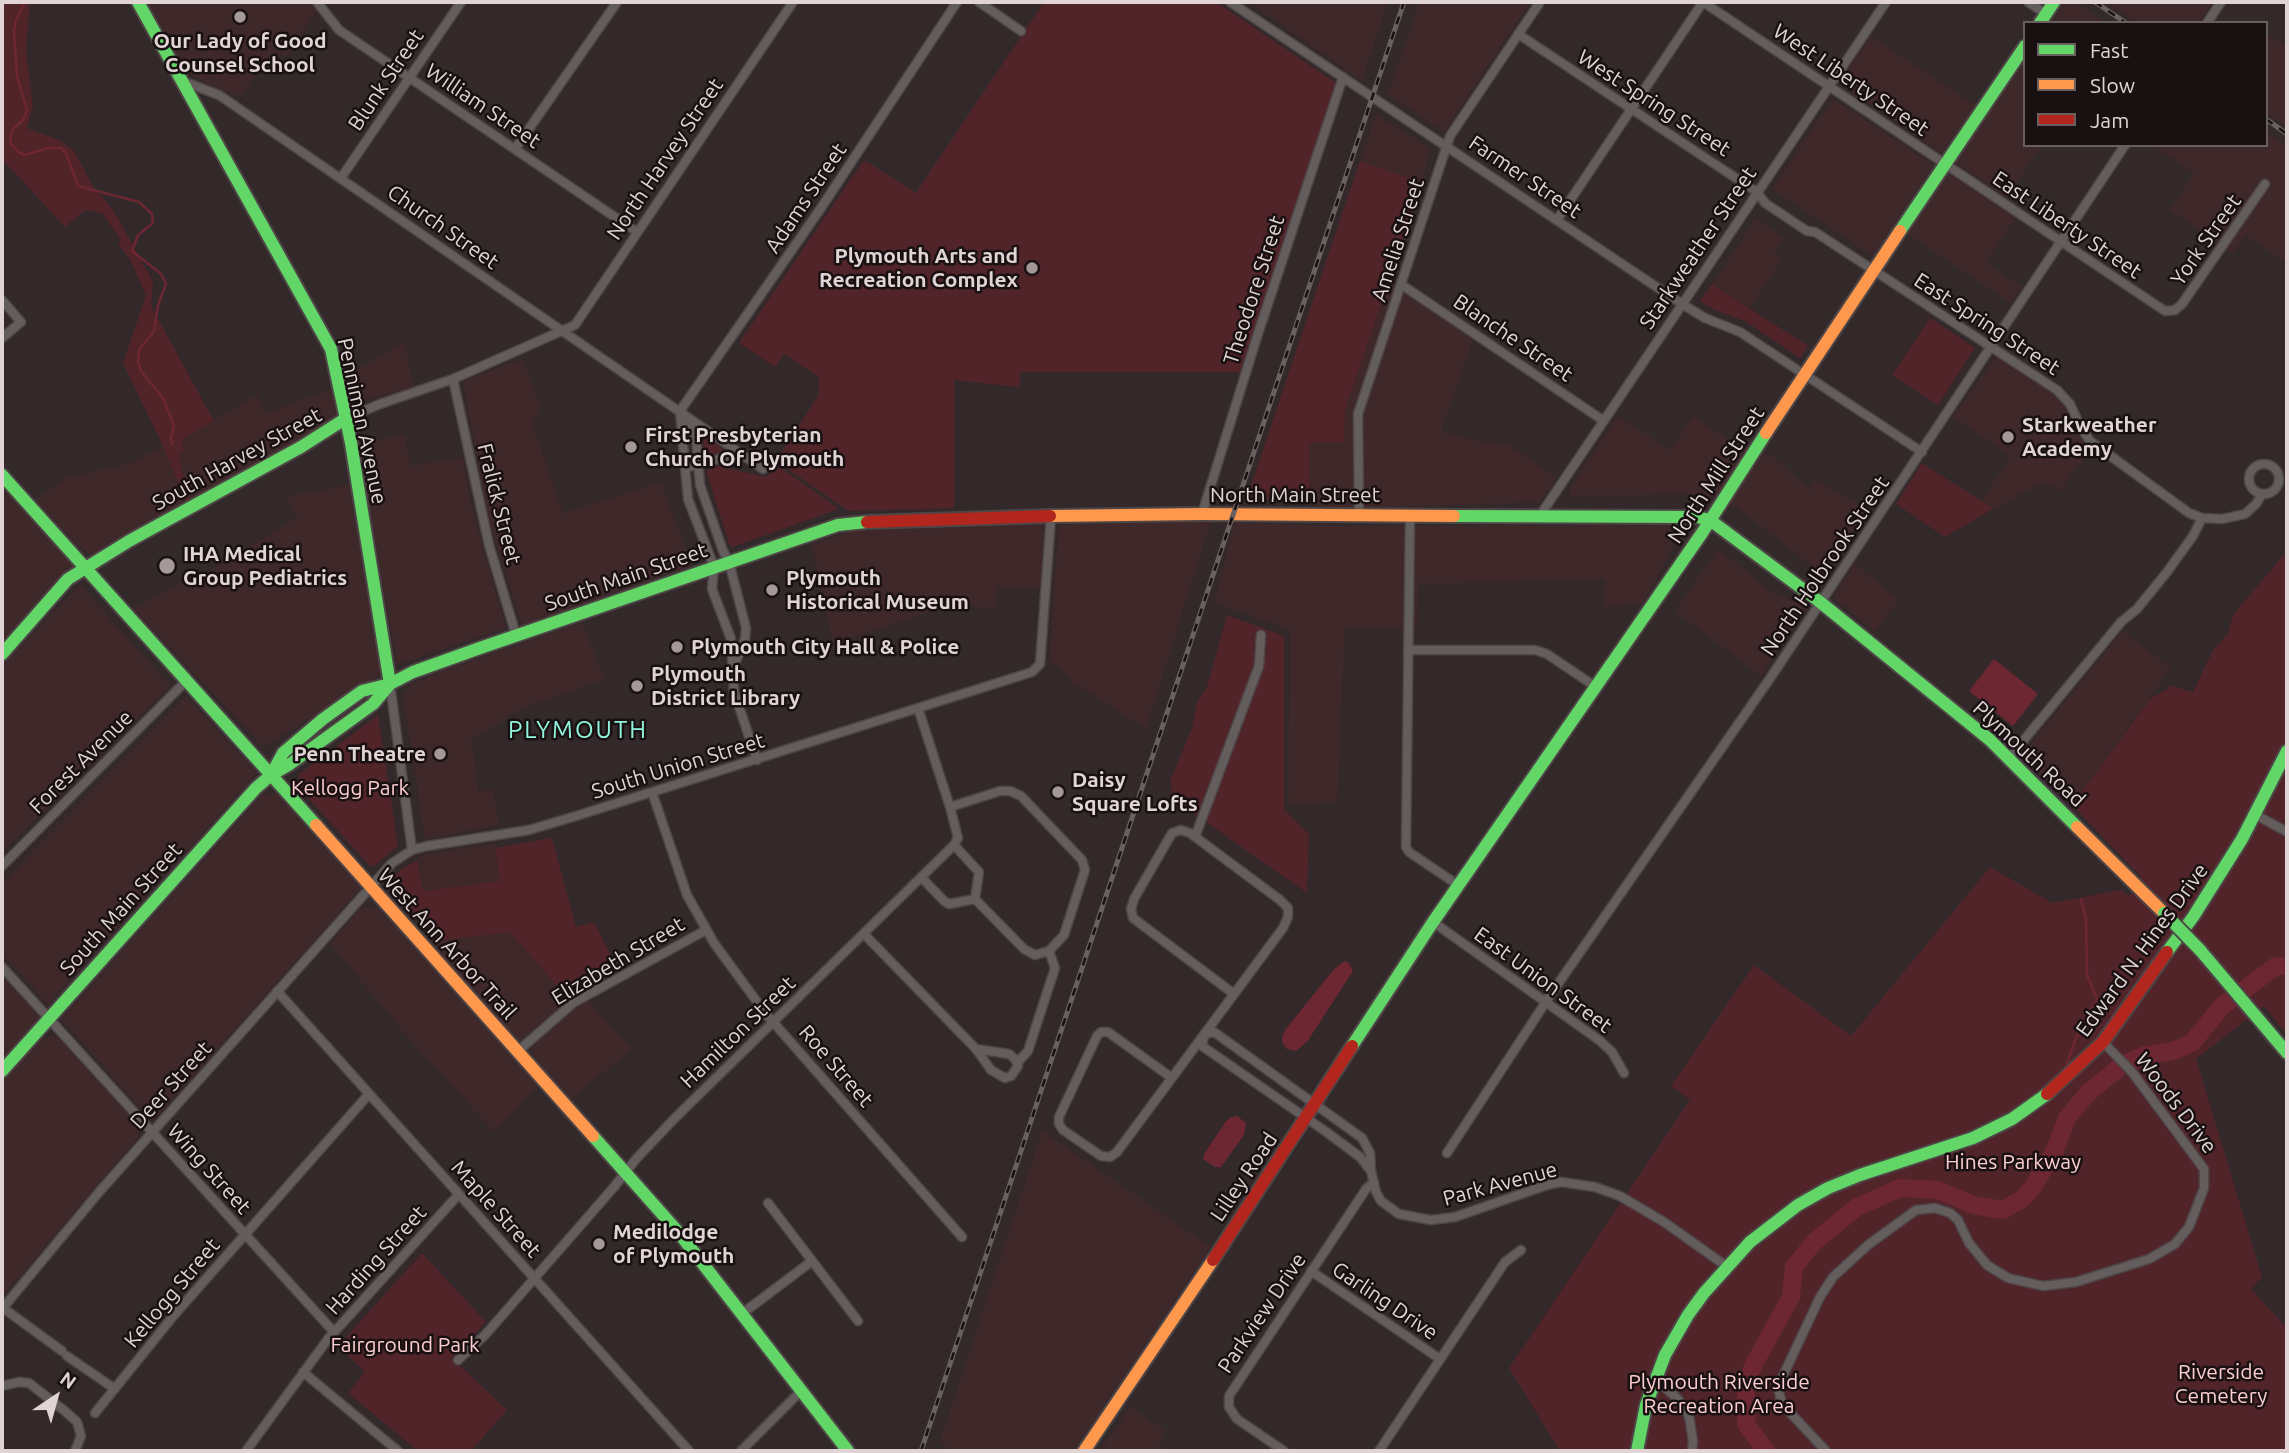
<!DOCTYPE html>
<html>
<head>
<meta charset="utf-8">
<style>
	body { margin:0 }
	#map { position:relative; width:2289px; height:1453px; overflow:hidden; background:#33292a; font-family:Ubuntu,sans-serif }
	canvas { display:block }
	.frame { position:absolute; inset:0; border:4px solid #e1d4d5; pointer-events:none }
	.legend { position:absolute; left:2023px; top:21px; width:245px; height:126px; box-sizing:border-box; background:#191111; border:2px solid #695f5f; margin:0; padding:9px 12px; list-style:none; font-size:21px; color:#e1d4d5 }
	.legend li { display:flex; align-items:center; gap:14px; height:35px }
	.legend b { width:35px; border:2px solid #695f5f }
	.north { position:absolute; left:21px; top:1362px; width:70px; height:70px; -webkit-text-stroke:5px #191111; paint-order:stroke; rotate:36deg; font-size:19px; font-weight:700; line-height:28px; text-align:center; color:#e1d4d5 }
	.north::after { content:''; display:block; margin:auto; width:24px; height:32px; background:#e1d4d5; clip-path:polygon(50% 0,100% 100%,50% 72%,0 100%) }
</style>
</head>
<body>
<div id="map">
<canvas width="2289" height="1453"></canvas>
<div class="frame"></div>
<ul class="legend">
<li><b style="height:9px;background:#63d668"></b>Fast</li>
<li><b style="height:9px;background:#ff974d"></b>Slow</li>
<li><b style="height:9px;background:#b3261e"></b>Jam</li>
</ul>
<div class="north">N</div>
</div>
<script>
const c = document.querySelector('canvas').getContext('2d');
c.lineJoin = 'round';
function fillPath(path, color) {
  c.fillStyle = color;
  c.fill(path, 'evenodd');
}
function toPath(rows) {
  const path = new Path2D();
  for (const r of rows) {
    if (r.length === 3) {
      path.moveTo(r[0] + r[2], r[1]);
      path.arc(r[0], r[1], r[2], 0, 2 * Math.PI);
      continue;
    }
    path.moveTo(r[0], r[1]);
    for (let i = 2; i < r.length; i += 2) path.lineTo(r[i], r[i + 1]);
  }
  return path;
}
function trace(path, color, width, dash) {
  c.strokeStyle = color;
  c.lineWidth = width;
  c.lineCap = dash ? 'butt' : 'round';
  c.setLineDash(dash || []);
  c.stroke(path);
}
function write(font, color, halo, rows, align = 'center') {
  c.font = font + ' Ubuntu,sans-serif';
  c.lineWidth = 5;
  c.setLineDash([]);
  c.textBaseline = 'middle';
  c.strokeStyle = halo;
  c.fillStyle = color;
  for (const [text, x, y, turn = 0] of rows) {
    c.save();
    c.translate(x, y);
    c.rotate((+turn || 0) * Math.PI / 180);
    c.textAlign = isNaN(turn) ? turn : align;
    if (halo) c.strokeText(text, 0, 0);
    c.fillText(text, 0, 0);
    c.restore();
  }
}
fillPath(toPath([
	[145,2,311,2,317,11,286,57,281,54,265,60,241,97,204,82,180,67],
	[1249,2,1388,2,1362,81],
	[1420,2,1530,2,1444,132,1388,94],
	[2065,2,2075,2,2106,23,2051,23],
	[2106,2,2213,2,2199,23,2137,23],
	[2266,33,2287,47,2287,127,2266,112],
	[1871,36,1976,105,1942,153,1839,83],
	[2025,61,2025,145,2042,145,2006,197,1955,162],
	[1833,99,1933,165,1873,256,1772,189],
	[1376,114,1430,148,1422,183,1360,161],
	[2266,132,2287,146,2287,263,2245,235,2233,253,2170,210,2194,173,2151,145,2266,145],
	[1946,171,2016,217,1986,263,2021,287,2011,303,1906,233],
	[1756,219,1785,238,1774,254,1782,260,1750,308,1712,284],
	[1389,280,1474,338,1441,431,1472,440,1510,445,1556,478,1540,502,1368,508,1311,506,1309,443,1344,442,1345,410],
	[404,342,414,388,353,402,347,397,343,378],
	[1997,356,2046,387,2062,400,2078,436,2092,447,2060,491,2044,482,1993,509,1981,501,2011,456,1953,417],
	[522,359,541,406,533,424,563,513,661,482,692,566,522,625,488,517,463,381],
	[332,389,336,419,190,501,177,453,184,450,182,439,257,395,266,413],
	[1618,416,1670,450,1693,416,1733,443,1773,457,1809,489,1816,479,1867,510,1824,575,1736,507,1700,494,1570,496,1570,489],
	[405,435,410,466,462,457,473,512,506,628,397,665,358,443],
	[163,446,186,502,95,556,90,555,78,546,35,500,67,477,129,464],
	[349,485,381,674,263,747,134,609,188,578,200,581,202,576,298,517,286,496],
	[6,488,74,565,2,645,2,492],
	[1211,521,1146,729,1079,686,1072,685,1070,677,1049,661,1059,525],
	[1234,523,1343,526,1673,525,1682,531,1643,603,1604,607,1605,579,1418,584,1417,628,1345,627,1337,802,1288,804,1290,629,1214,603],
	[1042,525,1042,589,997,588,996,609,953,604,833,644,812,544,852,531],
	[1718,549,1775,594,1807,606,1761,676,1675,611],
	[1854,564,1899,599,1875,632,1833,598],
	[80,585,170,686,2,851,2,666],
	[582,622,605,679,523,708,471,740,479,791,493,790,499,825,425,839,403,695,412,685,434,674],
	[2122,631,2171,668,2072,805,2021,756],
	[186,696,257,773,48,1004,2,954,2,883],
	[264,793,279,795,361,888,153,1121,61,1019],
	[495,843,500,881,423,891,419,856],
	[361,907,379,908,538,1087,494,1132,406,1035,330,943],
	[510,931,569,999,519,1042,430,941],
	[2,975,39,1016,31,1029,2,1061],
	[589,1001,632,1049,571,1099,532,1057,532,1047,573,1009],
	[43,1037,58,1037,140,1127,139,1136,2,1297,2,1082],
	[1042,1131,1211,1247,1073,1451,953,1451,940,1442],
	[1130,1407,1165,1431,1158,1444,1168,1451,1100,1451]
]), '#3f282a');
fillPath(toPath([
	[2,2,30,2,26,50,33,106,27,128,59,140,74,151,94,188,114,211,153,282,151,306,214,421,182,439,184,450,178,454,190,501,186,502,163,446,123,363,146,296,130,259,118,244,121,240,102,213,85,210,65,227,2,159],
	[1044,2,1216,2,1336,83,1240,372,1021,372,1019,387,954,380,954,508,849,511,776,461,818,396,819,377,784,354,775,367,739,343,864,160,916,193],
	[1360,161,1422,183,1345,410,1344,442,1309,443,1310,502,1247,497],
	[1712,284,1808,346,1800,358,1745,321,1713,309,1700,301],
	[1930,318,1975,348,1938,405,1892,375],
	[704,438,710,439,724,450,708,457,705,455,703,452],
	[1922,463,1981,501,1993,509,1945,537,1896,504],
	[718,466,766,477,778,466,839,509,732,547,729,543,706,471],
	[2287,551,2287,1035,2264,1006,2196,1059,2262,1277,2251,1289,2287,1328,2287,1451,1560,1451,1509,1368,1690,1100,1671,1086,1754,965,1851,1036,1990,867,2052,903,2121,890,2129,896,2141,877,2072,805,2150,699,2172,686,2193,692,2212,652,2228,633,2233,615],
	[1227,615,1284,636,1284,809,1309,834,1307,893,1172,798,1171,779,1192,728,1197,702,1207,687],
	[378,715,398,846,374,866,370,866,301,790,298,775],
	[552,838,576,927,594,922,615,964,563,992,510,932,437,941,390,888,392,877,403,868,418,860,423,891,500,881,495,848],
	[422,1253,486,1322,452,1358,507,1410,471,1451,418,1451,348,1393,365,1372,338,1346]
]), '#51242a');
fillPath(toPath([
	[1994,659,2038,694,2013,726,1969,691],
	[1345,961,1349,963,1353,971,1307,1042,1296,1051,1287,1049,1283,1044,1282,1037,1285,1030,1334,969],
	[1237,1116,1246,1123,1244,1135,1221,1167,1215,1167,1203,1159,1204,1154,1226,1121,1232,1117]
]), '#6c2732');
trace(toPath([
	[25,2,16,20,14,31,17,76,27,110,24,119,12,130,10,143,18,152,25,155,48,148,61,148,66,153,78,186,139,202,152,214,153,223,138,235,132,251,161,274,166,284,158,305,154,331,139,350,138,362,141,371,163,398,174,426,171,438,172,445],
	[2067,1070,2066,1066,2076,1038,2097,999,2087,975,2086,919,2081,899]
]), '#6c2732', 2.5);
trace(toPath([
	[1766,1451,1746,1424,1746,1385,1754,1364,1791,1297,1794,1267,1813,1243,1857,1207,1900,1188,1938,1190,1973,1205,2003,1210,2022,1199,2033,1187,2055,1150,2067,1118,2088,1093,2122,1065,2143,1056,2173,1051,2192,1043,2221,1007,2276,966,2287,966]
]), '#6c2732', 18);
const street = toPath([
	[317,2,339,30,637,232],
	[979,2,1021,31],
	[1230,2,1682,304,1705,318,1740,332,1922,452],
	[2028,2,2046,14],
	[2207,23,2221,2],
	[1518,34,1757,192,1765,203,1807,231,1815,232,2057,390,2070,404,2081,428,2090,441,2189,513,2202,518,2222,519,2245,514,2256,504,2262,494],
	[182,81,219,95,763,469],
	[515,149,617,2],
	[341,178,461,2],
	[1557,220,1703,2,2165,311,2175,310,2182,304,2265,184],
	[1402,285,1604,421],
	[2,300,21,322,2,338],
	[453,379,489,545,516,635],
	[680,411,821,208,957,2],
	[680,411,688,499,714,567,712,589,731,639,734,692,757,760],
	[684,417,696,436,700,485,723,551,729,562,746,628,745,639,734,666],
	[345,419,380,404,453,379,575,325,793,2],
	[2264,479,15],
	[685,468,741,453],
	[1202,514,1256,340,1343,77],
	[1359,514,1358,414,1450,136,1540,2],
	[1410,514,1406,847,1409,852,1458,885],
	[1541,514,1886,2],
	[1408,650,1535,650,1547,654,1596,687],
	[390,684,412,850],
	[2009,758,2121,622,2137,609,2167,572,2193,536,2202,518],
	[652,792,687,895,714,943,766,1014,962,1237],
	[950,807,1000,791,1010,791,1021,796,1082,860,1085,870,1064,935,1049,951,1035,955,1024,949,975,899],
	[2256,815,2287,832],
	[1195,837,1259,666,1261,635],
	[2,866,186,681],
	[921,877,944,901,949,904,975,899,979,872,954,845],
	[1433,922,1599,1040,1612,1052,1624,1073],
	[864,934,976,1049,991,1070,1005,1078,1011,1076,1018,1066,1015,1059,1009,1054,976,1049],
	[2,967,334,1332],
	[277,991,689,1451],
	[1204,1034,1214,1032,1362,1138,1370,1153,1371,1171,1376,1192,1381,1201,1399,1214,1431,1220,1455,1217,1547,1185,1561,1182,1595,1187,1620,1196,1664,1222,1726,1266],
	[1204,1036,1202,1046,1325,1131,1360,1157,1371,1171],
	[517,1052,573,1003,706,930],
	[1017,1063,1028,1051,1055,968,1049,951],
	[1172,1078,1108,1032,1101,1032,1097,1036,1059,1117,1059,1124,1063,1130,1101,1156,1110,1157,1117,1152,1283,928,1288,917,1288,908,1280,900,1190,833,1181,830,1172,833,1134,899,1131,909,1133,918,1234,994],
	[1447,1153,1551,994,1773,674,2125,145],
	[768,1203,858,1321],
	[1311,1271,1440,1359],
	[3,1308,62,1351],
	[2,1309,100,1191,392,863,412,850,427,846,529,830,576,816,1032,672,1040,664,1051,516],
	[743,1313,812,1261],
	[67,1356,115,1389],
	[458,1360,485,1335,614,1187,636,1159,674,1119,954,845,958,838,950,807,918,708],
	[303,1372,398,1451],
	[1654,1378,1678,1399,1689,1416,1693,1441,1692,1451],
	[2,1386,19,1382,29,1383,66,1412,77,1422,81,1436,75,1451],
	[95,1413,175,1314,369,1094],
	[246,1451,328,1339,459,1194],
	[741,1451,802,1390],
	[1284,1451,1237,1419,1229,1407,1229,1396,1366,1189,1374,1182],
	[1379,1451,1505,1262,1521,1250],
	[1826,1451,1782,1404,1779,1392,1781,1380,1820,1297,1833,1277,1868,1245,1916,1210,1935,1208,1950,1213,1958,1220,1969,1243,1987,1265,2008,1278,2043,1286,2076,1282,2149,1259,2175,1244,2189,1227,2204,1188,2204,1169,2132,1072,2103,1042]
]);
const fast = toPath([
	[138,2,331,349,351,443,390,684],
	[2040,23,2054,2],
	[1900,231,2025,46],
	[2,475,316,825],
	[1454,516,1697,517,1710,520,1820,602,1990,740,2077,827],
	[2,654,68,579,129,541,301,447,345,419],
	[271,775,283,753,323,719,362,691,390,684,413,672,480,648,838,525,867,522],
	[2200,950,2287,1053],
	[2167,952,2193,917,2242,839,2287,751],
	[1352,1046,1433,922,1702,533,1766,433],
	[2,1071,256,788,271,775,290,764,373,704,390,684],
	[593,1136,679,1233,848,1451],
	[1637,1451,1646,1405,1665,1355,1688,1315,1704,1293,1750,1242,1798,1205,1828,1188,1860,1175,1973,1138,2012,1119,2047,1094]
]);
const slow = toPath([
	[1766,433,1900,231],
	[1050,516,1202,514,1454,516],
	[316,825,593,1136],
	[2077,827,2164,913],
	[1084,1451,1213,1260]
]);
const jam = toPath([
	[867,522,1050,516],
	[2047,1094,2103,1042,2167,952],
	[1213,1260,1352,1046]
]);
trace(street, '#4e4546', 11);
trace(fast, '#4e4546', 16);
trace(slow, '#4e4546', 16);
trace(jam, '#4e4546', 16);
trace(street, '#645d5d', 8);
trace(fast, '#63d668', 12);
trace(slow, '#ff974d', 12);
trace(jam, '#b3261e', 12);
const rail = toPath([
	[2095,2,2126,23],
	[2266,119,2287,134],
	[921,1451,1404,2]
]);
trace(rail, '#696161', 5);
trace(rail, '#191111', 2.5, [8]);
const fastBridge = toPath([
	[2164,913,2200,950]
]);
trace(fastBridge, '#4e4546', 16, []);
trace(fastBridge, '#63d668', 12);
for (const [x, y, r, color] of [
	[240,17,7,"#a49899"],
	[1032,268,7,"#a49899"],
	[2008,437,7,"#a49899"],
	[631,447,7,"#a49899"],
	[167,566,9,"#a49899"],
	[772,590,7,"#a49899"],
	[677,647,7,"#a49899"],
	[637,686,7,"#a49899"],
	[440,754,7,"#a49899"],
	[1058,792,7,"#a49899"],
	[599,1244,7,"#a49899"]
]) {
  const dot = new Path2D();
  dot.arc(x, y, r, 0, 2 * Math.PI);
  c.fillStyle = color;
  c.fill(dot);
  trace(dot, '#191111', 2.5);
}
write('bold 21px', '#e1d4d5', '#191111', [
	["Our Lady of Good",240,41,"center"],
	["Counsel School",240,65,"center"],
	["Plymouth Arts and",1018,256,"right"],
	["Recreation Complex",1018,280,"right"],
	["Starkweather",2022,425],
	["Academy",2022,449],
	["First Presbyterian",645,435],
	["Church Of Plymouth",645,459],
	["IHA Medical",183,554],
	["Group Pediatrics",183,578],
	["Plymouth",786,578],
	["Historical Museum",786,602],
	["Plymouth City Hall & Police",691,647],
	["Plymouth",651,674],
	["District Library",651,698],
	["Penn Theatre",426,754,"right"],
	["Daisy",1072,780],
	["Square Lofts",1072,804],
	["Medilodge",613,1232],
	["of Plymouth",613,1256]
], 'left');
write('21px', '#e1d4d5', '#191111', [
	["Blunk Street",386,80,-56],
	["West Liberty Street",1851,80,34],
	["West Spring Street",1654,103,33],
	["William Street",483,106,34],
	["North Harvey Street",665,159,-56],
	["Farmer Street",1525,177,34],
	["Adams Street",806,198,-56],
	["East Liberty Street",2067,225,34],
	["Church Street",443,227,35],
	["Amelia Street",1398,240,-72],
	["York Street",2206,240,-55],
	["Starkweather Street",1698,248,-56],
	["Theodore Street",1254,290,-72],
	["East Spring Street",1987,324,33],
	["Blanche Street",1513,338,34],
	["Penniman Avenue",362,421,78],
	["South Harvey Street",237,459,-29],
	["North Mill Street",1716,475,-57],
	["North Main Street",1295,495],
	["Fralick Street",499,504,76],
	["North Holbrook Street",1825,566,-56],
	["South Main Street",626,577,-19],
	["Plymouth Road",2029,754,43],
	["Forest Avenue",81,762,-45],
	["South Union Street",678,766,-17],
	["South Main Street",121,909,-48],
	["West Ann Arbor Trail",447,944,48],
	["Edward N. Hines Drive",2142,950,-54],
	["Elizabeth Street",618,961,-31],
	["East Union Street",1543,980,36],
	["Hamilton Street",738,1032,-44],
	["Roe Street",836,1066,49],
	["Deer Street",171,1085,-48],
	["Woods Drive",2176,1103,53],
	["Wing Street",209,1169,48],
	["Lilley Road",1244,1177,-56],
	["Park Avenue",1500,1184,-15],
	["Maple Street",496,1209,48],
	["Harding Street",376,1260,-48],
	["Kellogg Street",172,1293,-50],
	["Garling Drive",1385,1301,34],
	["Parkview Drive",1262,1313,-56]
]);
write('21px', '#fccdd0', '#191111', [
	["Kellogg Park",350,788],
	["Hines Parkway",2013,1162],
	["Fairground Park",405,1345],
	["Riverside",2221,1372],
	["Cemetery",2221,1396],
	["Plymouth Riverside",1719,1382],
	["Recreation Area",1719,1406]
]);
c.letterSpacing = '2px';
write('24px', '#90f4dd', '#191111', [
	["PLYMOUTH",578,730]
]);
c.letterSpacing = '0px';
</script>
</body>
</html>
